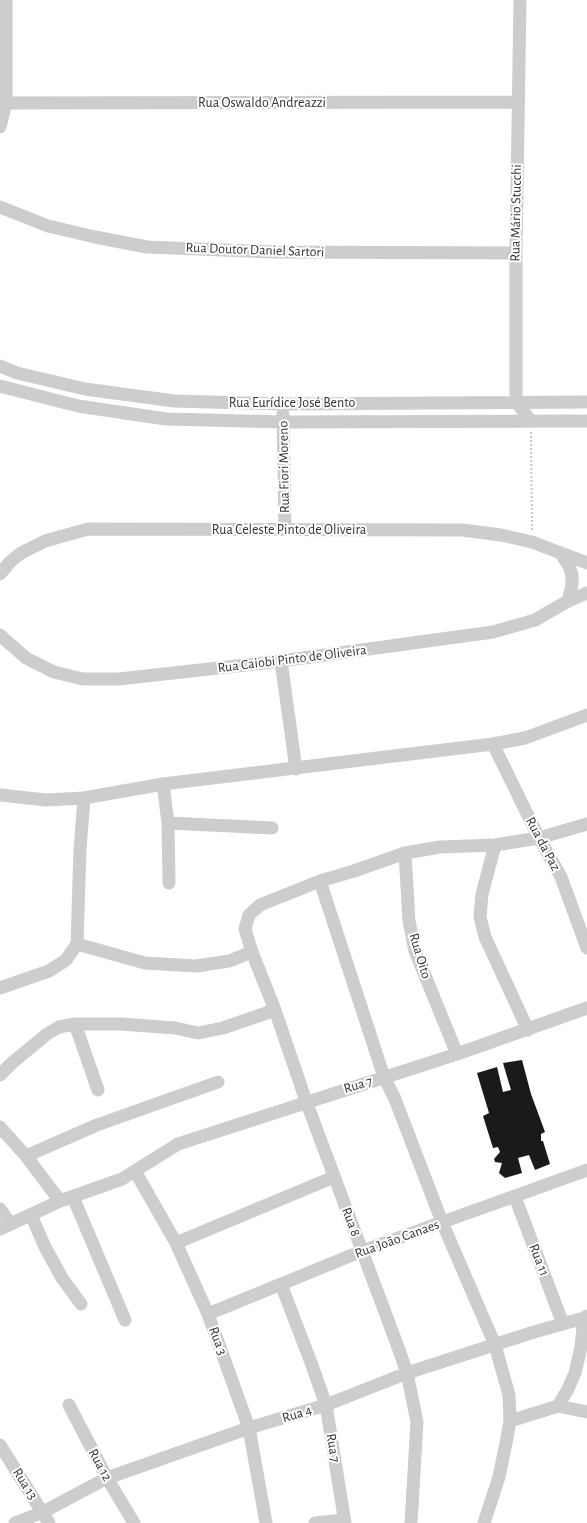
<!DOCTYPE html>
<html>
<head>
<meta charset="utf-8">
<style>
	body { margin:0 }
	canvas { display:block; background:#fff }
</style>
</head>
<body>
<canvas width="587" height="1523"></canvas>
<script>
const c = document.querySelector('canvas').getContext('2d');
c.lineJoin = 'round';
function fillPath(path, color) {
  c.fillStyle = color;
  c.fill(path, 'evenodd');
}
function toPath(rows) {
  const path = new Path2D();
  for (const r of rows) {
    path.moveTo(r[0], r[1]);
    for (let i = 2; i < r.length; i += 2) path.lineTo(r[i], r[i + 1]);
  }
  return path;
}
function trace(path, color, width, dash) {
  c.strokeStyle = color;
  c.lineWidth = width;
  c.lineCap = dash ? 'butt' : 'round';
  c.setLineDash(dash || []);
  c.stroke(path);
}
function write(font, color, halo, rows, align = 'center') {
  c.font = font + ' "Alegreya Sans",sans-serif';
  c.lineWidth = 4;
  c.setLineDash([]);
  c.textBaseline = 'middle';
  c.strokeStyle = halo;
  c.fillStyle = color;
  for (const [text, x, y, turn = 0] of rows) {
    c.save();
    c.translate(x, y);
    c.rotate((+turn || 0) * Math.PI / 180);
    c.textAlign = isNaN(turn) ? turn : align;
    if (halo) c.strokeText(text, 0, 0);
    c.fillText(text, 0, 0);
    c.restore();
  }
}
fillPath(toPath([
	[522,1060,531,1094,545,1132,541,1134,541,1141,543,1141,550,1164,535,1170,529,1155,518,1158,522,1173,505,1178,499,1173,502,1163,495,1162,494,1159,500,1152,498,1147,493,1148,483,1116,489,1113,477,1073,497,1067,503,1092,511,1090,503,1063]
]), '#1a1a1a');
trace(toPath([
	[531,432,532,530]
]), '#c7c7c7', 2, [2, 2]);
trace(toPath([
	[520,0,516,253,516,402,531,421],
	[6,103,518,102],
	[0,127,6,103,6,0],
	[0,207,48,226,95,237,147,247,274,252,516,253],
	[0,366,17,373,85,389,174,401,283,404,587,402],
	[0,386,78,406,166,419,284,422,587,421],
	[283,414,285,530],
	[561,554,569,566,572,575,572,585,568,601],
	[0,574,10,562,21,553,45,541,88,529,462,530,501,535,532,542,587,563],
	[0,635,26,658,54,672,83,679,119,679,281,661,493,632,535,620,568,601,587,593],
	[281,661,296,769],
	[493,744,539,838,561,877,587,948],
	[163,784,168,823,169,883],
	[0,795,46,800,84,798,163,784,493,744,525,738,587,715],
	[168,823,272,828],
	[495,845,482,894,480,917,485,937,528,1030],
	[405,853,409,921,415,951,457,1054],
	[320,881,384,1077,395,1099,442,1222,495,1345,509,1395,510,1421,507,1438,499,1477,484,1523],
	[77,944,145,963,196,966,229,961,252,952],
	[0,988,49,971,66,960,77,944,80,849,84,798],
	[75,1024,98,1090],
	[0,1075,12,1063,47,1034,59,1027,75,1024,121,1024,175,1028,198,1033,223,1028,275,1010],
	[0,1127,26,1156,60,1201],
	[26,1156,97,1125,218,1082],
	[135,1171,176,1243,208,1314,249,1428,266,1523],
	[73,1197,125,1320],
	[515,1197,563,1324],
	[0,1209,11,1224],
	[31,1215,45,1247,62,1278,81,1304],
	[0,1229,60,1201,122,1179,178,1144,457,1054,587,1008],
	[176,1243,334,1177],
	[281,1284,313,1368,326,1405,345,1523],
	[208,1314,362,1251,587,1170],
	[69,1405,107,1478,134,1523],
	[558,1406,587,1412],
	[510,1421,558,1406,568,1389,575,1373,581,1347,584,1318],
	[0,1445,49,1523],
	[15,1523,43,1512,107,1478,249,1428,326,1405,407,1373,534,1332,584,1318,587,1316],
	[315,1523,344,1520],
	[411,1523,417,1422,407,1373,398,1347,306,1101,275,1010,252,952,245,929,249,915,260,905,320,881,354,871,405,853,440,847,495,845,539,838,587,824]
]), '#cdcdcd', 13);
write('14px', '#333', '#fff', [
	["Rua Oswaldo Andreazzi",262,103],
	["Rua Mário Stucchi",516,213,-89],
	["Rua Doutor Daniel Sartori",255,250,2],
	["Rua Eurídice José Bento",292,403],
	["Rua Fiori Moreno",284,467,-91],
	["Rua Celeste Pinto de Oliveira",289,530],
	["Rua Caiobi Pinto de Oliveira",292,659,-7],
	["Rua da Paz",543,844,62],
	["Rua Oito",420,956,73],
	["Rua 7",358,1085,-17],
	["Rua 8",351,1222,69],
	["Rua João Canaes",397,1239,-20],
	["Rua 11",539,1260,69],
	["Rua 3",218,1341,70],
	["Rua 4",297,1414,-17],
	["Rua 7",333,1448,81],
	["Rua 12",100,1465,62],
	["Rua 13",25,1484,58]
]);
</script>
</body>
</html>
